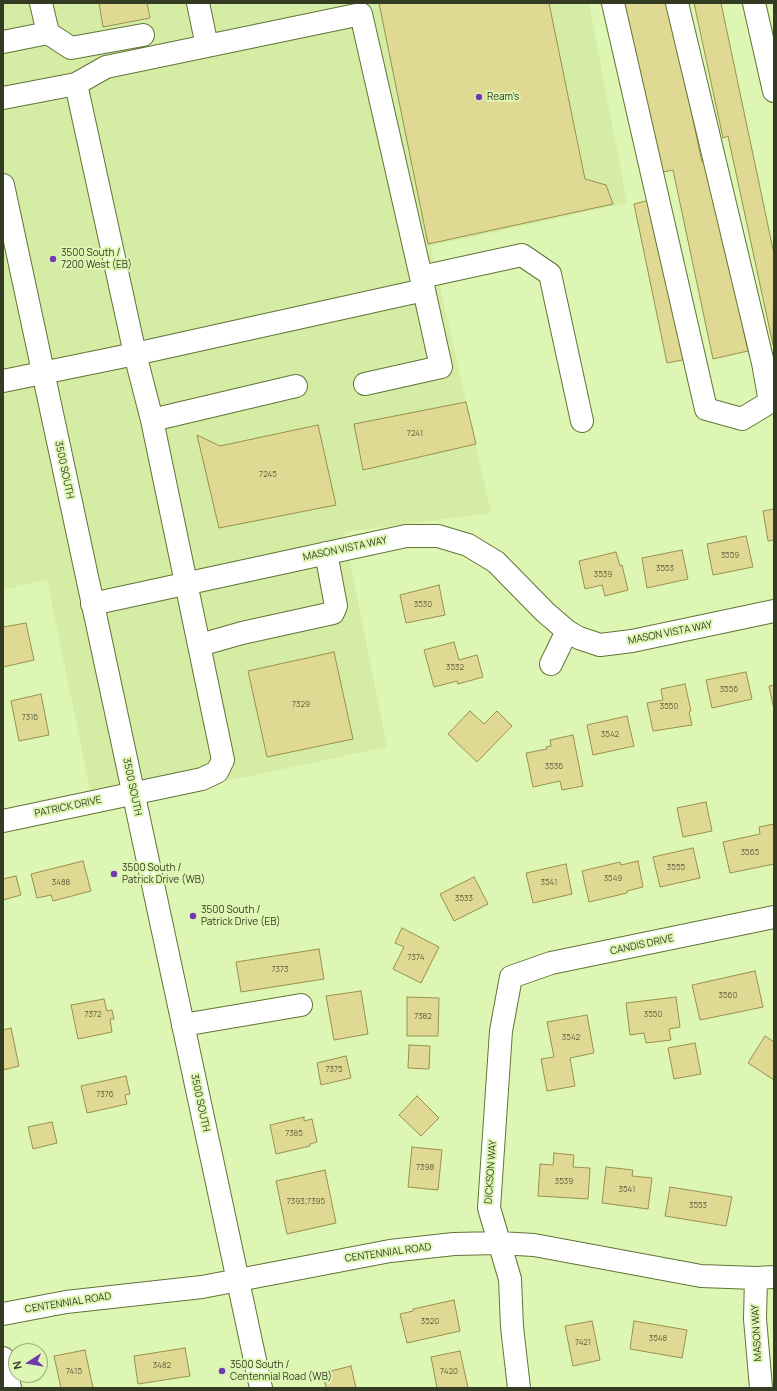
<!DOCTYPE html>
<html>
<head>
<meta charset="utf-8">
<style>
	body { margin:0 }
	#map { position:relative; width:777px; height:1391px; overflow:hidden; background:#def6b4; font-family:Manrope,sans-serif }
	canvas { display:block }
	.frame { position:absolute; inset:0; border:4px solid #333c22; pointer-events:none }
	.north { position:absolute; left:8px; top:1343px; width:40px; height:40px; box-sizing:border-box; background:#def6b4; border:1px solid #9aac7a; border-radius:50%; rotate:258deg; font-size:11px; font-weight:700; line-height:16px; text-align:center; color:#333c22 }
	.north::after { content:''; display:block; margin:auto; width:14px; height:18px; background:#7438ad; clip-path:polygon(50% 0,100% 100%,50% 72%,0 100%) }
</style>
</head>
<body>
<div id="map">
<canvas width="777" height="1391"></canvas>
<div class="frame"></div>
<div class="north">N</div>
</div>
<script>
const c = document.querySelector('canvas').getContext('2d');
c.lineJoin = 'round';
function fillPath(path, color) {
  c.fillStyle = color;
  c.fill(path, 'evenodd');
}
function toPath(rows) {
  const path = new Path2D();
  for (const r of rows) {
    path.moveTo(r[0], r[1]);
    for (let i = 2; i < r.length; i += 2) path.lineTo(r[i], r[i + 1]);
  }
  return path;
}
function trace(path, color, width, dash) {
  c.strokeStyle = color;
  c.lineWidth = width;
  c.lineCap = dash ? 'butt' : 'round';
  c.setLineDash(dash || []);
  c.stroke(path);
}
function write(font, color, halo, rows, align = 'center') {
  c.font = font + ' Manrope,sans-serif';
  c.lineWidth = 4;
  c.setLineDash([]);
  c.textBaseline = 'middle';
  c.strokeStyle = halo;
  c.fillStyle = color;
  for (const [text, x, y, turn = 0] of rows) {
    c.save();
    c.translate(x, y);
    c.rotate((+turn || 0) * Math.PI / 180);
    c.textAlign = isNaN(turn) ? turn : align;
    if (halo) c.strokeText(text, 0, 0);
    c.fillText(text, 0, 0);
    c.restore();
  }
}
fillPath(toPath([
	[3,3,589,3,627,203,431,246,491,513,344,532,387,747,94,809,47,579,3,590]
]), '#d4eca3');
const building = toPath([
	[99,3,147,3,150,18,103,27,99,3],
	[379,3,549,3,585,179,606,185,613,204,428,244,379,3],
	[622,3,668,3,702,162,707,161,748,351,713,359,673,170,658,173,622,3],
	[694,3,721,3,774,254,773,345,728,136,723,138,694,3],
	[654,199,687,359,667,363,634,204,654,199],
	[466,402,476,444,363,470,354,424,466,402],
	[318,425,336,505,219,528,197,435,220,446,318,425],
	[774,509,774,540,768,541,763,511,774,509],
	[746,536,753,567,713,575,707,544,746,536],
	[682,550,688,579,647,588,642,558,682,550],
	[616,552,620,566,622,565,628,590,605,596,602,585,585,589,579,561,616,552],
	[439,585,445,615,406,623,400,595,439,585],
	[26,623,34,660,3,667,3,627,26,623],
	[454,642,459,660,477,655,483,677,458,684,457,681,434,687,424,650,454,642],
	[334,652,353,739,267,757,248,671,334,652],
	[746,672,752,699,712,708,706,680,746,672],
	[685,684,691,711,689,712,692,725,653,731,647,703,663,700,661,689,685,684],
	[774,685,774,710,769,686,774,685],
	[41,694,49,735,19,741,11,701,41,694],
	[470,711,484,724,497,711,512,726,477,762,448,734,470,711],
	[627,716,634,746,593,755,587,725,627,716],
	[573,735,583,786,562,790,560,781,533,787,526,753,547,749,546,747,551,746,550,740,573,735],
	[706,802,712,831,683,837,677,808,706,802],
	[774,824,774,864,730,873,723,842,760,834,759,827,774,824],
	[693,848,700,878,660,887,653,857,693,848],
	[83,861,91,891,53,901,51,895,37,898,31,874,83,861],
	[638,861,643,887,627,891,627,893,589,902,582,871,620,862,621,865,638,861],
	[566,864,572,894,533,903,526,873,566,864],
	[16,876,21,895,3,900,3,879,16,876],
	[474,877,488,904,454,921,440,894,474,877],
	[402,928,439,947,421,983,393,969,404,947,395,943,402,928],
	[319,949,324,979,241,992,236,962,319,949],
	[755,971,763,1007,700,1020,692,985,755,971],
	[361,991,368,1034,334,1040,326,996,361,991],
	[407,997,439,998,438,1036,407,1036,407,997],
	[676,997,680,1027,669,1029,671,1040,646,1043,644,1033,630,1035,626,1003,676,997],
	[104,999,107,1011,112,1010,114,1019,110,1019,112,1032,78,1039,71,1005,104,999],
	[587,1015,594,1053,570,1058,575,1086,547,1091,541,1059,554,1057,547,1022,587,1015],
	[11,1028,19,1066,3,1070,3,1030,11,1028],
	[765,1036,774,1042,774,1080,748,1063,765,1036],
	[695,1043,701,1074,674,1079,668,1048,695,1043],
	[409,1045,430,1046,429,1069,408,1068,409,1045],
	[346,1056,351,1078,321,1085,317,1063,346,1056],
	[126,1076,130,1094,125,1095,127,1104,87,1113,81,1086,126,1076],
	[417,1096,439,1118,421,1136,399,1115,417,1096],
	[304,1117,304,1121,312,1119,317,1142,310,1144,310,1146,276,1154,270,1125,304,1117],
	[52,1122,57,1143,33,1149,28,1127,52,1122],
	[412,1147,442,1150,438,1190,408,1187,412,1147],
	[554,1153,574,1155,573,1167,590,1168,588,1199,538,1196,540,1164,553,1165,554,1153],
	[606,1167,633,1170,632,1176,652,1178,648,1209,602,1203,606,1167],
	[325,1170,336,1223,287,1234,276,1181,325,1170],
	[670,1187,732,1197,726,1226,665,1216,670,1187],
	[454,1300,460,1331,407,1343,400,1314,413,1311,413,1309,454,1300],
	[592,1321,600,1360,573,1366,565,1326,592,1321],
	[634,1321,687,1330,682,1358,630,1349,634,1321],
	[185,1348,190,1376,138,1384,134,1356,185,1348],
	[85,1350,93,1388,61,1388,54,1356,85,1350],
	[460,1351,468,1388,437,1388,431,1357,460,1351],
	[351,1366,356,1388,326,1388,323,1373,351,1366]
]);
fillPath(building, '#dfd993');
trace(building, '#97914e', 1);
const minor = toPath([
	[41,3,48,33,71,48,143,35],
	[198,3,207,46],
	[613,3,706,409,742,419,770,402,763,363,677,3],
	[754,3,774,91],
	[3,42,48,33],
	[3,98,76,84,106,67,361,14,424,290,135,354,3,381],
	[421,277,522,255,550,274,582,421],
	[365,384,441,367,424,290],
	[152,420,296,386],
	[92,604,406,536,438,536,468,545,496,562,545,612,567,631,579,638,600,645,632,641,774,611],
	[200,645,242,633,333,613,336,606,326,553],
	[551,664,567,631],
	[3,821,202,779,217,772,223,760,152,420,135,354,76,84],
	[183,1025,301,1005],
	[756,1278,755,1319,761,1388],
	[3,1314,66,1302,202,1287,390,1251,454,1244,499,1243,534,1245,701,1276,756,1278,774,1277],
	[3,1358,10,1388],
	[519,1388,512,1327,510,1279,489,1208,501,1031,511,977,551,963,774,917]
]);
const major = toPath([
	[3,185,261,1388]
]);
trace(minor, '#617437', 24);
trace(major, '#617437', 24);
trace(minor, '#fff', 22);
trace(major, '#fff', 22);
for (const [x, y, r, color] of [
	[479,97,4,"#7438ad"],
	[53,259,4,"#7438ad"],
	[114,874,4,"#7438ad"],
	[193,916,4,"#7438ad"],
	[222,1371,4,"#7438ad"]
]) {
  const dot = new Path2D();
  dot.arc(x, y, r, 0, 2 * Math.PI);
  c.fillStyle = color;
  c.fill(dot);
  trace(dot, '#def6b4', 1.5);
}
write('8px', '#5e633e', null, [
	["7241",415,434],
	["7245",268,475],
	["3559",730,556],
	["3553",665,569],
	["3539",603,575],
	["3530",423,605],
	["3532",455,668],
	["3556",729,690],
	["7329",301,705],
	["3550",669,707],
	["7316",30,718],
	["3542",610,735],
	["3536",554,767],
	["3565",750,853],
	["3555",676,868],
	["3549",613,879],
	["3488",61,883],
	["3541",549,883],
	["3533",464,899],
	["7374",416,958],
	["7373",280,970],
	["3560",728,996],
	["7372",93,1015],
	["3550",653,1015],
	["7382",423,1017],
	["3542",571,1038],
	["7375",334,1070],
	["7376",105,1095],
	["7385",294,1134],
	["7398",425,1168],
	["3539",564,1182],
	["3541",627,1190],
	["7393;7395",306,1202],
	["3553",698,1206],
	["3520",430,1322],
	["3548",658,1339],
	["7421",583,1343],
	["3482",162,1366],
	["7415",74,1372],
	["7420",449,1372]
]);
write('10px', '#333c22', '#def6b4', [
	["Ream's",487,97],
	["3500 South /",61,253],
	["7200 West (EB)",61,265],
	["3500 South /",122,868],
	["Patrick Drive (WB)",122,880],
	["3500 South /",201,910],
	["Patrick Drive (EB)",201,922],
	["3500 South /",230,1365],
	["Centennial Road (WB)",230,1377]
], 'left');
write('10px', '#333c22', '#def6b4', [
	["3500 SOUTH",64,470,78],
	["MASON VISTA WAY",345,549,-12],
	["MASON VISTA WAY",670,633,-11],
	["3500 SOUTH",132,787,78],
	["PATRICK DRIVE",68,807,-12],
	["CANDIS DRIVE",642,945,-12],
	["3500 SOUTH",200,1103,78],
	["DICKSON WAY",491,1172,-86],
	["CENTENNIAL ROAD",388,1253,-8],
	["CENTENNIAL ROAD",68,1303,-9],
	["MASON WAY",757,1333,-93]
]);
</script>
</body>
</html>
